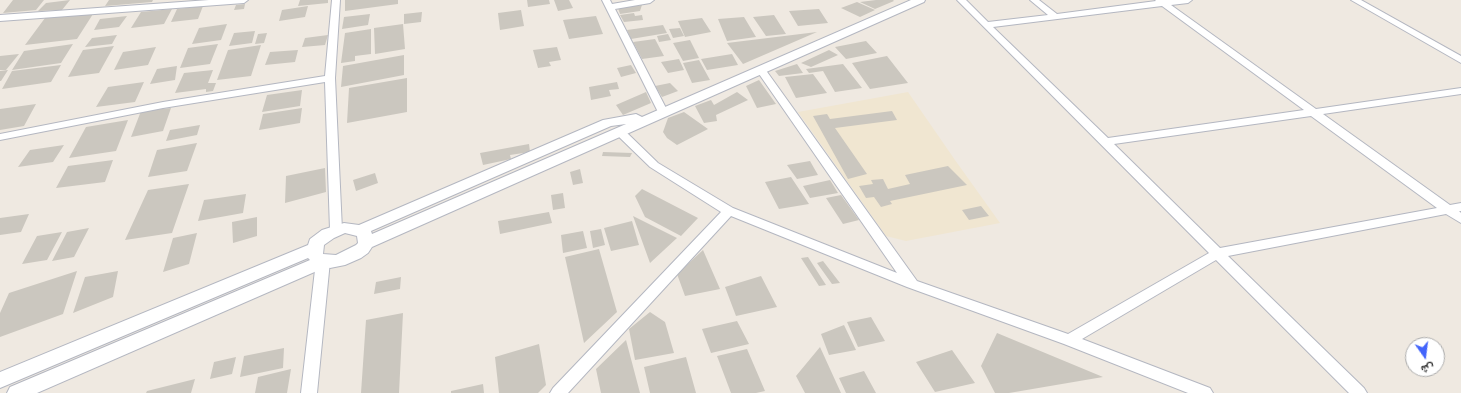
<!DOCTYPE html>
<html>
<head>
<meta charset="utf-8">
<style>
	body { margin:0 }
	#map { position:relative; width:1461px; height:393px; overflow:hidden; background:#efe9e1; font-family:"Alegreya Sans",Vazirmatn,sans-serif }
	canvas { display:block }
	.north { position:absolute; left:1405px; top:337px; width:40px; height:40px; box-sizing:border-box; background:#fff; border:1px solid #ababab; border-radius:50%; rotate:166deg; font-size:11px; font-weight:700; line-height:16px; text-align:center; color:#2e2e2e }
	.north::after { content:''; display:block; margin:auto; width:14px; height:18px; background:#4264fb; clip-path:polygon(50% 0,100% 100%,50% 72%,0 100%) }
</style>
</head>
<body>
<div id="map">
<canvas width="1461" height="393"></canvas>
<div class="north">ش</div>
</div>
<script>
const c = document.querySelector('canvas').getContext('2d');
c.lineJoin = 'round';
function fillPath(path, color) {
  c.fillStyle = color;
  c.fill(path, 'evenodd');
}
function toPath(rows) {
  const path = new Path2D();
  for (const r of rows) {
    path.moveTo(r[0], r[1]);
    for (let i = 2; i < r.length; i += 2) path.lineTo(r[i], r[i + 1]);
  }
  return path;
}
function trace(path, color, width, dash) {
  c.strokeStyle = color;
  c.lineWidth = width;
  c.lineCap = dash ? 'butt' : 'round';
  c.setLineDash(dash || []);
  c.stroke(path);
}
fillPath(toPath([
	[908,92,955,160,1000,223,906,241,886,236,798,112]
]), '#f0e6d1');
fillPath(toPath([
	[13,0,44,0,36,10,3,13],
	[70,0,62,10,38,11,46,3],
	[109,0,153,0,152,2,105,6],
	[300,0,328,0,328,3,298,6],
	[345,0,398,0,398,4,345,11],
	[527,0,549,0,550,4,528,7],
	[554,0,569,0,573,8,558,11],
	[876,0,893,0,894,1,875,9,860,2],
	[857,2,875,10,860,17,841,8],
	[245,4,244,9,234,10,236,5],
	[642,5,640,11,620,14,618,8],
	[203,6,198,19,171,22,177,9],
	[308,6,305,17,279,21,282,10],
	[172,9,164,24,131,28,141,12],
	[819,9,828,23,798,26,789,11],
	[521,10,524,26,500,30,498,13],
	[422,12,421,22,404,24,404,14],
	[634,13,635,16,642,15,643,20,624,22,620,15],
	[93,14,77,39,25,45,45,18],
	[370,14,368,25,342,29,344,17],
	[774,15,786,34,766,36,753,17],
	[127,16,119,27,94,30,100,19],
	[596,16,603,34,569,39,563,20],
	[744,17,756,37,727,41,718,19],
	[702,18,711,32,685,37,678,21],
	[227,24,221,40,192,44,199,28],
	[403,24,405,49,375,54,374,28],
	[663,25,667,33,631,39,627,30],
	[680,28,684,36,673,38,669,29],
	[371,29,371,54,355,56,355,61,341,63,345,33],
	[255,31,252,43,229,46,234,33],
	[817,32,743,64,727,43],
	[267,33,264,43,255,44,258,34],
	[668,34,671,40,659,42,657,36],
	[117,35,112,44,85,47,92,38],
	[328,35,325,45,302,47,305,38],
	[655,39,664,56,642,59,633,42],
	[690,40,699,58,683,61,673,43],
	[866,41,877,53,846,59,835,47],
	[73,44,61,63,12,70,24,51],
	[218,44,210,64,180,68,188,48],
	[261,45,251,76,217,80,228,50],
	[114,46,99,73,68,77,83,50],
	[156,47,148,65,114,70,123,52],
	[557,47,561,60,549,62,551,66,538,68,533,50],
	[298,50,295,62,265,65,270,52],
	[829,50,838,55,811,67,801,63],
	[19,54,6,70,0,70,0,56],
	[732,54,738,65,707,70,701,59],
	[404,55,404,75,341,87,343,66],
	[887,56,908,83,870,89,852,63],
	[679,59,684,70,668,73,661,62],
	[699,60,710,80,692,83,683,63],
	[797,64,803,73,779,76,775,71],
	[843,64,862,88,835,92,823,71,809,73,806,69],
	[61,65,51,82,2,89,12,71],
	[631,65,636,73,621,77,617,68],
	[177,66,175,80,150,84,157,69],
	[8,70,1,81,0,81,0,71],
	[213,70,208,83,216,83,213,91,206,92,206,89,175,93,184,73],
	[813,74,827,93,796,98,785,77],
	[407,78,407,112,347,123,349,88],
	[759,80,776,104,757,108,746,86],
	[144,82,135,102,96,107,108,87],
	[617,82,619,89,609,90,611,96,591,100,589,87],
	[670,83,678,91,662,97,655,86],
	[302,90,300,106,262,112,267,95],
	[646,92,651,103,623,115,616,105],
	[737,92,748,100,716,115,717,121,704,123,695,106,711,100,714,105],
	[36,104,24,126,0,130,0,109],
	[171,108,163,131,131,137,141,111],
	[302,108,300,123,259,130,263,114],
	[892,111,897,120,835,128,867,174,848,179,813,116,827,114,830,119],
	[684,112,708,129,677,145,667,138,663,132,668,118],
	[128,120,116,151,69,158,86,127],
	[200,125,197,135,166,141,170,130],
	[197,143,187,171,148,177,157,150],
	[529,144,530,152,510,155,511,159,483,165,480,153],
	[64,145,53,162,18,167,30,150],
	[603,152,632,153,630,157,602,156],
	[113,160,105,182,56,188,68,166],
	[810,161,818,175,797,179,787,165],
	[948,166,967,185,890,201,892,204,881,207,874,197,866,198,859,186,873,184,871,180,883,179,888,189,910,184,905,175],
	[325,168,326,192,285,203,286,176],
	[580,169,583,183,573,185,570,172],
	[375,173,378,183,356,191,353,180],
	[791,177,809,204,779,209,765,182],
	[830,180,838,193,810,198,803,186],
	[189,184,172,233,125,240,148,190],
	[642,189,698,218,681,236,645,217,635,196],
	[563,193,565,208,553,210,551,195],
	[246,194,243,213,198,221,204,200],
	[841,195,859,220,843,224,826,198],
	[981,206,989,216,969,220,962,210],
	[549,212,552,223,500,234,498,221],
	[29,214,21,232,0,235,0,218],
	[633,216,677,238,650,263],
	[257,217,257,236,233,243,232,222],
	[632,221,639,245,611,251,604,228],
	[89,228,74,257,52,261,67,232],
	[601,229,605,245,593,248,590,231],
	[583,231,587,248,563,253,561,235],
	[62,232,47,260,22,264,37,236],
	[197,233,189,264,163,272,173,238],
	[599,249,617,312,584,343,565,257],
	[703,250,720,289,685,296,677,274],
	[808,257,826,285,819,286,801,258],
	[823,261,840,283,832,284,817,263],
	[77,271,63,314,0,337,0,313,9,293],
	[118,271,113,297,73,313,85,277],
	[761,276,777,307,736,316,725,287],
	[401,277,400,289,374,294,376,282],
	[650,312,665,322,674,353,635,360,629,329],
	[403,313,399,393,361,393,366,320],
	[871,317,885,341,858,347,847,322],
	[737,321,749,344,711,353,702,329],
	[844,325,856,350,829,355,821,334],
	[997,333,1103,377,1009,393,995,393,981,366],
	[626,340,640,393,601,393,596,369],
	[539,344,546,385,538,393,499,393,495,357],
	[820,347,841,393,805,393,796,376],
	[284,348,283,368,240,377,244,356],
	[747,349,765,391,756,393,731,393,717,356],
	[952,350,975,383,935,392,916,362],
	[236,357,232,374,210,379,214,362],
	[686,357,696,393,650,393,644,367],
	[291,369,287,393,255,393,258,377],
	[864,371,876,393,846,393,839,378],
	[195,379,191,393,146,393,147,391],
	[483,384,484,393,451,393,451,391]
]), '#cbc7bf');
const minor = toPath([
	[209,0,248,0,244,3,0,21,0,15,209,0],
	[332,0,340,0,335,78,342,230,340,233,336,234,332,233,330,230,325,82,163,108,0,140,0,134,163,102,325,76,332,0],
	[602,0,610,0,612,4,635,0,654,0,650,3,615,9,668,112,667,114,659,114,602,0],
	[957,0,966,0,988,22,1048,15,1030,0,1039,0,1057,14,1156,1,1155,0,1192,0,1188,3,1171,5,1316,109,1461,88,1461,94,1323,114,1450,205,1461,203,1461,211,1459,211,1461,213,1461,223,1446,214,1228,256,1364,388,1367,393,1349,393,1216,260,1082,339,1210,388,1213,393,1188,393,1064,344,907,287,731,216,568,393,550,393,553,388,721,212,650,167,616,134,615,132,616,130,624,130,658,163,733,208,897,273,757,71,762,68,765,69,917,281,1068,334,1209,253,957,0],
	[1162,6,1304,110,1108,138,993,27,1162,6],
	[1311,116,1437,208,1220,248,1114,144,1311,116],
	[1351,0,1361,0,1461,56,1461,63,1351,0],
	[323,256,328,258,330,261,317,393,301,393,316,261,318,258,323,256]
]);
const tertiary = toPath([
	[911,0,925,0,924,2,372,247,368,253,361,258,345,265,330,268,326,267,37,393,7,393,10,387,310,260,308,258,0,388,0,372,308,245,310,239,322,230,344,223,359,225,603,120,636,114,642,117,911,0],
	[626,124,372,234,371,231,611,126,626,124],
	[345,233,357,236,358,243,356,245,336,255,323,254,324,245,334,238,345,233]
]);
trace(minor, '#b4b7c1', 2);
trace(tertiary, '#b4b7c1', 2);
fillPath(minor, '#fff');
fillPath(tertiary, '#fff');
</script>
</body>
</html>
